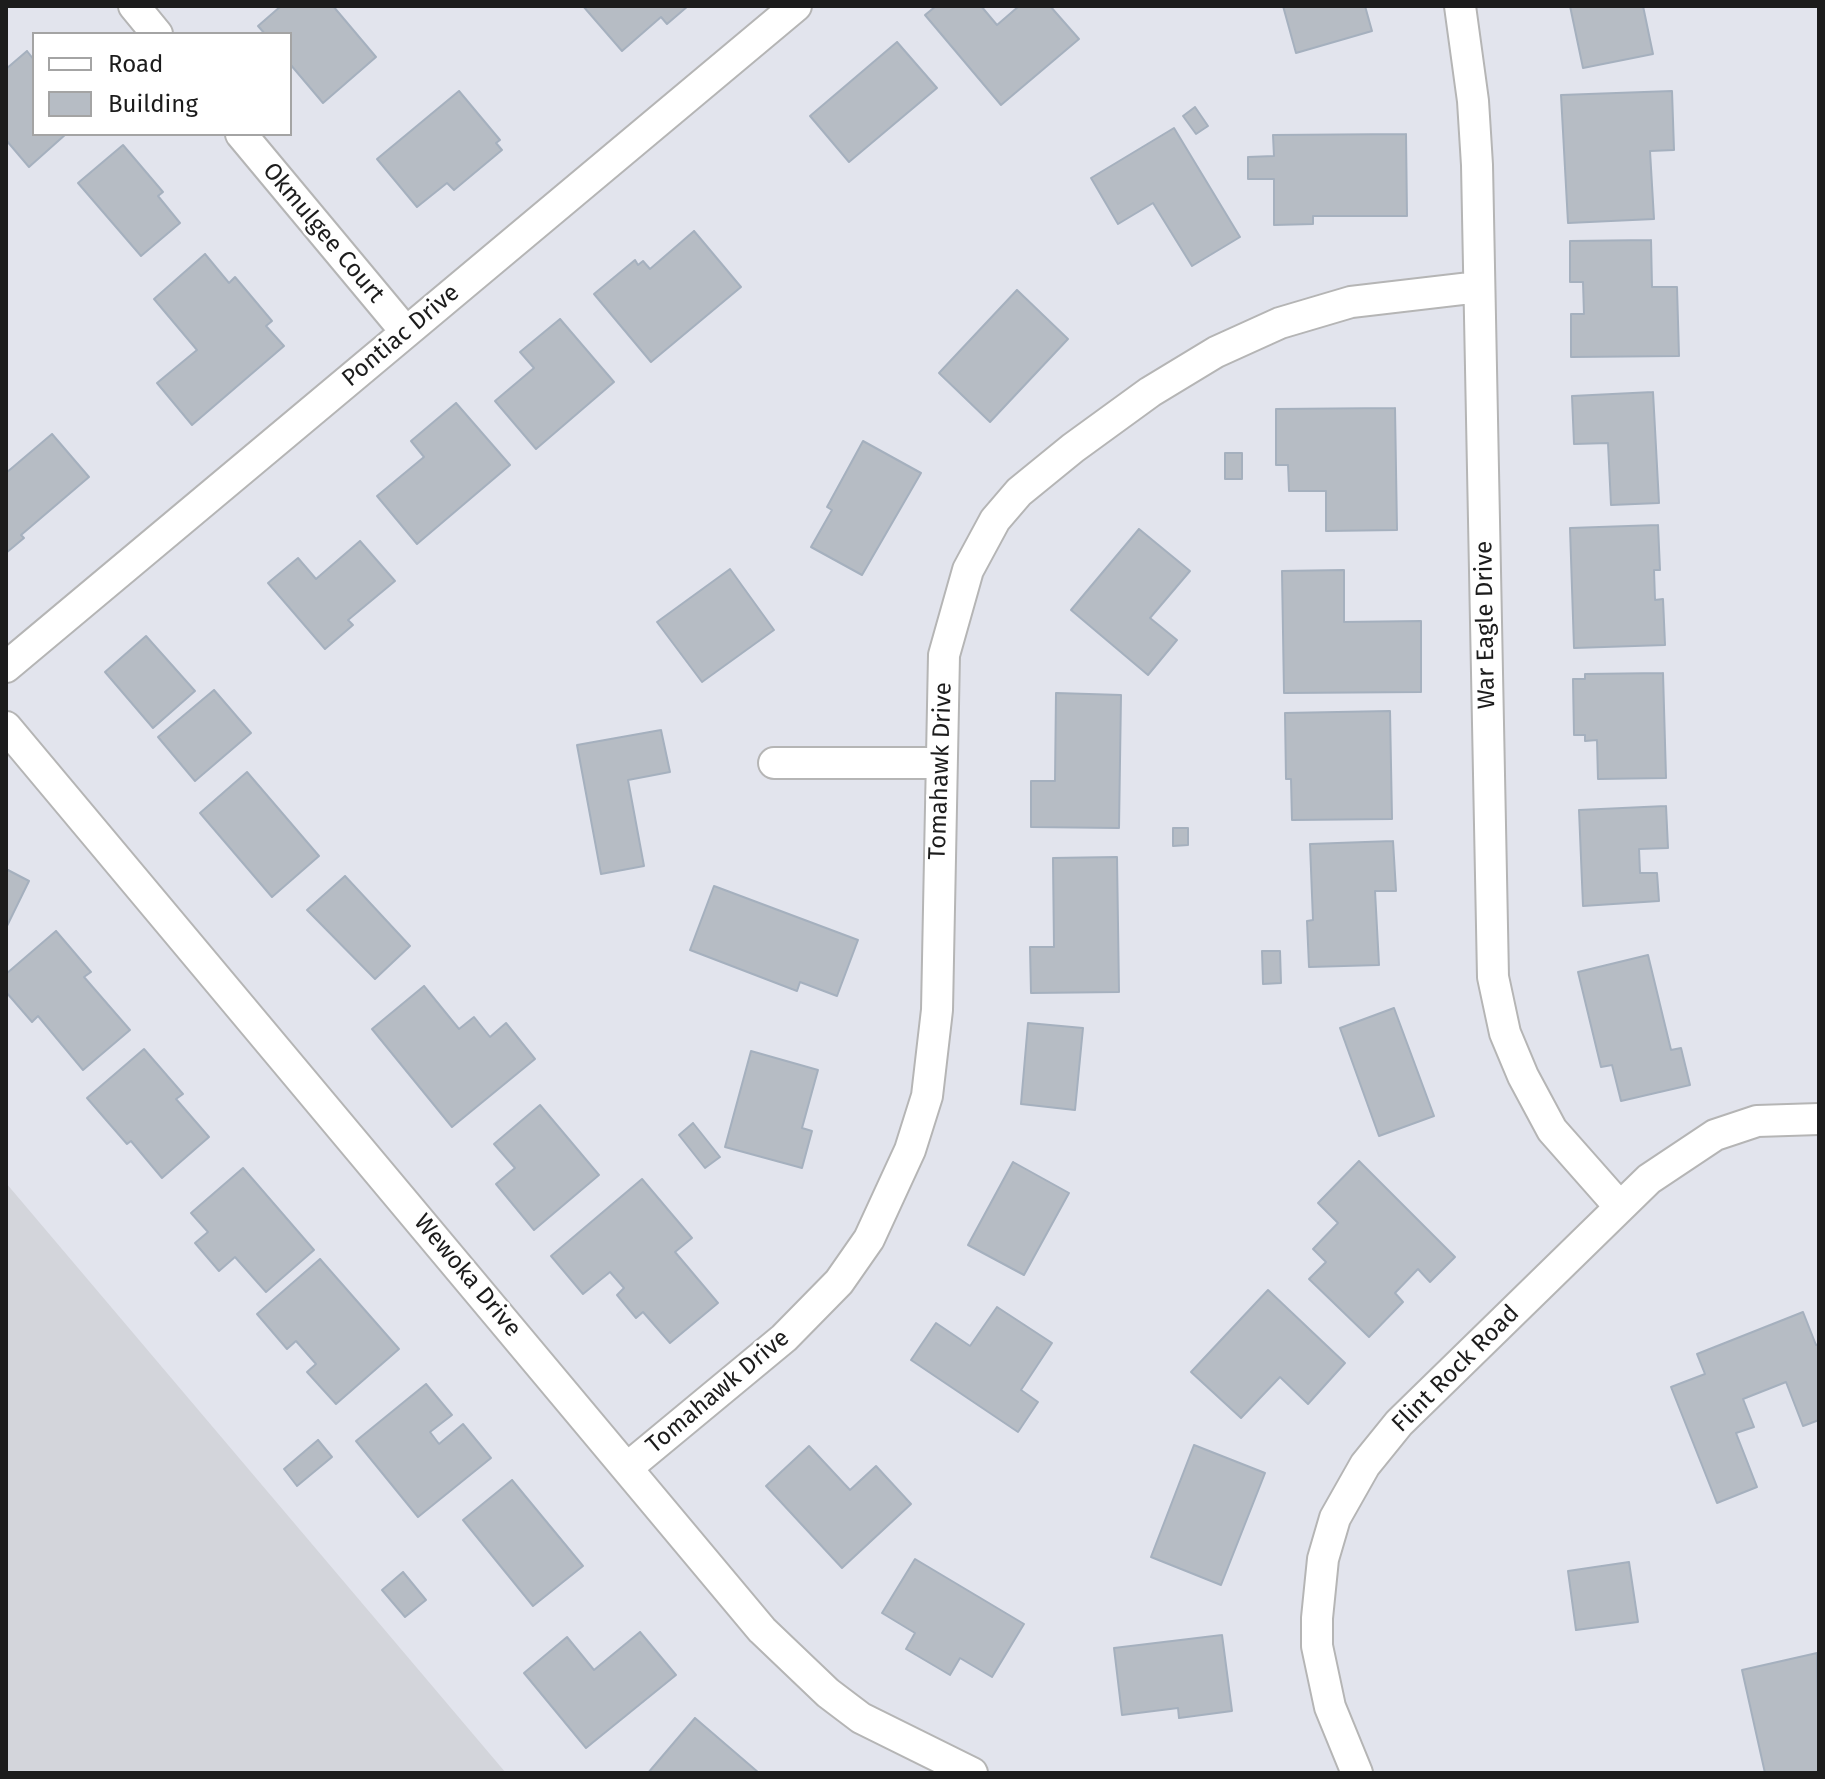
<!DOCTYPE html>
<html>
<head>
<meta charset="utf-8">
<style>
	body { margin:0 }
	#map { position:relative; width:1825px; height:1779px; overflow:hidden; background:#e2e4ed; font-family:"Fira Sans",sans-serif }
	canvas { display:block }
	.frame { position:absolute; inset:0; border:8px solid #1c1c1c; pointer-events:none }
	.legend { position:absolute; left:32px; top:32px; width:260px; height:104px; box-sizing:border-box; background:#fff; border:2px solid #a4a4a4; margin:0; padding:10px 14px; list-style:none; font-size:24px; color:#1c1c1c }
	.legend li { display:flex; align-items:center; gap:16px; height:40px }
	.legend b { width:40px; border:2px solid #a4a4a4 }
</style>
</head>
<body>
<div id="map">
<canvas width="1825" height="1779"></canvas>
<div class="frame"></div>
<ul class="legend">
<li><b style="height:10px;background:#fff"></b>Road</li>
<li><b style="height:22px;background:#b6bcc4"></b>Building</li>
</ul>
</div>
<script>
const c = document.querySelector('canvas').getContext('2d');
c.lineJoin = 'round';
function fillPath(path, color) {
  c.fillStyle = color;
  c.fill(path, 'evenodd');
}
function toPath(rows) {
  const path = new Path2D();
  for (const r of rows) {
    path.moveTo(r[0], r[1]);
    for (let i = 2; i < r.length; i += 2) path.lineTo(r[i], r[i + 1]);
  }
  return path;
}
function trace(path, color, width, dash) {
  c.strokeStyle = color;
  c.lineWidth = width;
  c.lineCap = dash ? 'butt' : 'round';
  c.setLineDash(dash || []);
  c.stroke(path);
}
function write(font, color, halo, rows, align = 'center') {
  c.font = font + ' "Fira Sans",sans-serif';
  c.lineWidth = 6;
  c.setLineDash([]);
  c.textBaseline = 'middle';
  c.strokeStyle = halo;
  c.fillStyle = color;
  for (const [text, x, y, turn = 0] of rows) {
    c.save();
    c.translate(x, y);
    c.rotate((+turn || 0) * Math.PI / 180);
    c.textAlign = isNaN(turn) ? turn : align;
    if (halo) c.strokeText(text, 0, 0);
    c.fillText(text, 0, 0);
    c.restore();
  }
}
fillPath(toPath([
	[6,1183,506,1773,6,1773]
]), '#d3d5db');
const building = toPath([
	[281,6,333,6,376,57,323,103,290,64,290,34,265,34,258,26,281,6],
	[583,6,688,6,667,24,661,17,622,51,583,6],
	[936,6,981,6,997,25,1019,6,1050,6,1079,39,1001,105,925,15,936,6],
	[1283,6,1365,6,1372,31,1296,53,1283,6],
	[1570,6,1643,6,1653,54,1583,68,1570,6],
	[897,42,937,88,849,162,810,116,897,42],
	[27,51,34,60,34,134,66,134,29,167,6,140,6,69,27,51],
	[459,91,500,140,496,143,502,150,454,190,447,183,417,207,377,159,459,91],
	[1672,91,1674,150,1650,151,1654,219,1568,223,1561,95,1672,91],
	[1195,107,1208,126,1196,134,1183,116,1195,107],
	[1174,128,1240,237,1192,266,1153,203,1118,224,1091,178,1174,128],
	[1406,134,1407,216,1313,216,1313,224,1274,225,1274,179,1248,179,1248,157,1274,156,1273,135,1406,134],
	[123,145,163,192,158,196,180,223,141,256,78,183,123,145],
	[694,231,741,287,651,362,594,294,635,260,638,265,643,261,650,269,694,231],
	[1651,240,1652,287,1677,287,1679,356,1571,357,1571,314,1584,314,1583,282,1570,282,1570,241,1651,240],
	[205,254,229,283,235,277,272,321,266,326,284,346,192,425,157,383,197,350,154,299,205,254],
	[1017,290,1068,339,990,422,939,373,1017,290],
	[560,319,614,382,536,449,495,401,534,368,520,352,560,319],
	[1653,392,1659,503,1611,505,1608,443,1574,444,1572,396,1653,392],
	[456,403,510,465,417,544,377,496,424,457,411,441,456,403],
	[1395,408,1397,530,1326,531,1326,491,1289,491,1288,465,1276,465,1276,409,1395,408],
	[52,434,89,477,21,535,24,538,6,553,6,473,52,434],
	[863,441,921,473,862,575,811,547,832,510,827,507,863,441],
	[1225,453,1242,453,1242,479,1225,479,1225,453],
	[1658,525,1660,570,1654,570,1655,600,1663,599,1665,645,1574,648,1570,528,1658,525],
	[1139,529,1190,571,1150,618,1177,640,1148,675,1071,610,1139,529],
	[360,541,395,581,348,620,353,625,325,649,268,583,298,558,316,579,360,541],
	[730,569,774,630,702,682,657,622,730,569],
	[1344,570,1344,622,1421,621,1421,692,1284,693,1282,571,1344,570],
	[146,636,195,691,153,728,105,672,146,636],
	[1663,673,1666,778,1598,779,1597,740,1585,741,1585,735,1574,735,1573,679,1585,679,1585,674,1663,673],
	[214,690,251,733,195,781,158,737,214,690],
	[1056,693,1121,695,1119,828,1031,827,1031,781,1055,781,1056,693],
	[1390,711,1392,819,1292,820,1291,779,1286,779,1285,713,1390,711],
	[661,730,670,772,628,780,644,866,601,874,577,745,661,730],
	[247,772,319,856,272,897,200,813,247,772],
	[1666,806,1668,848,1639,849,1640,873,1657,873,1659,901,1583,906,1579,810,1666,806],
	[1173,828,1188,828,1188,845,1173,846,1173,828],
	[1393,841,1396,891,1375,891,1379,965,1309,967,1307,921,1313,920,1310,844,1393,841],
	[1117,857,1119,992,1031,993,1030,947,1054,947,1053,858,1117,857],
	[6,869,29,881,6,928,6,869],
	[345,876,410,946,375,979,307,910,345,876],
	[714,886,858,940,837,996,800,982,797,991,690,950,714,886],
	[56,931,91,972,84,977,130,1030,83,1070,38,1016,32,1022,6,992,6,974,56,931],
	[1262,951,1280,951,1281,983,1263,984,1262,951],
	[1648,955,1671,1050,1681,1048,1690,1085,1621,1101,1612,1065,1601,1067,1578,972,1648,955],
	[424,986,459,1029,474,1017,490,1037,506,1023,535,1059,452,1127,372,1029,424,986],
	[1394,1008,1434,1116,1379,1136,1340,1028,1394,1008],
	[1028,1023,1083,1028,1075,1110,1021,1104,1028,1023],
	[144,1049,183,1094,176,1099,209,1137,162,1178,131,1141,127,1144,87,1098,144,1049],
	[751,1051,818,1070,802,1128,812,1131,802,1168,725,1147,751,1051],
	[540,1105,599,1175,534,1230,496,1184,515,1168,494,1144,540,1105],
	[693,1123,720,1157,705,1168,679,1135,693,1123],
	[1359,1161,1455,1257,1430,1282,1418,1269,1395,1293,1403,1302,1369,1337,1309,1279,1326,1262,1313,1249,1338,1223,1318,1203,1359,1161],
	[1013,1162,1069,1193,1024,1275,968,1245,1013,1162],
	[243,1168,314,1250,266,1292,235,1257,219,1271,195,1243,208,1232,191,1213,243,1168],
	[642,1179,692,1238,675,1252,718,1303,670,1343,643,1312,636,1318,617,1295,624,1288,610,1272,583,1294,551,1256,642,1179],
	[320,1259,399,1349,336,1404,307,1372,316,1364,296,1341,287,1349,257,1314,320,1259],
	[1268,1290,1345,1363,1308,1404,1280,1377,1241,1418,1191,1372,1268,1290],
	[997,1307,1052,1343,1021,1390,1038,1402,1018,1432,911,1360,936,1323,970,1346,997,1307],
	[1803,1312,1816,1345,1819,1344,1819,1420,1803,1426,1786,1382,1743,1399,1754,1427,1736,1433,1757,1487,1717,1503,1671,1387,1705,1374,1697,1354,1803,1312],
	[426,1384,452,1415,430,1432,439,1444,463,1424,491,1458,418,1517,356,1441,426,1384],
	[318,1440,332,1457,297,1486,284,1469,318,1440],
	[1194,1445,1265,1473,1221,1585,1151,1557,1194,1445],
	[809,1446,850,1490,876,1466,911,1504,842,1568,766,1486,809,1446],
	[512,1480,583,1566,533,1606,463,1520,512,1480],
	[915,1559,1024,1624,992,1677,960,1658,950,1675,906,1649,915,1633,882,1613,915,1559],
	[1629,1562,1638,1622,1576,1630,1568,1571,1629,1562],
	[403,1572,426,1600,405,1617,382,1590,403,1572],
	[640,1632,676,1675,586,1748,524,1673,567,1637,594,1670,640,1632],
	[1222,1635,1232,1711,1179,1718,1178,1708,1122,1715,1114,1648,1222,1635],
	[1817,1653,1819,1773,1765,1773,1742,1670,1817,1653],
	[695,1718,759,1773,648,1773,695,1718]
]);
fillPath(building, '#b6bcc4');
trace(building, '#a5b0be', 2);
const street = toPath([
	[134,6,157,34],
	[1460,6,1473,101,1477,165,1493,977,1505,1033,1523,1076,1552,1130,1620,1207],
	[241,134,406,332],
	[6,667,796,6],
	[6,727,762,1630,828,1693,861,1718,972,1773],
	[774,763,940,763],
	[627,1468,784,1338,839,1282,869,1239,910,1150,927,1096,937,1010,944,655,968,570,995,520,1019,492,1073,448,1150,392,1216,352,1280,323,1351,302,1479,287],
	[1357,1773,1330,1707,1317,1646,1317,1618,1323,1559,1335,1518,1365,1465,1399,1423,1649,1179,1715,1135,1757,1121,1819,1119]
]);
trace(street, '#b5b5b5', 34);
trace(street, '#fff', 30);
write('24px', '#1c1c1c', '#fff', [
	["Okmulgee Court",323,233,50],
	["Pontiac Drive",401,336,-40],
	["War Eagle Drive",1486,625,-91],
	["Tomahawk Drive",941,771,-88],
	["Wewoka Drive",467,1276,50],
	["Flint Rock Road",1456,1369,-45],
	["Tomahawk Drive",718,1392,-40]
]);
</script>
</body>
</html>
